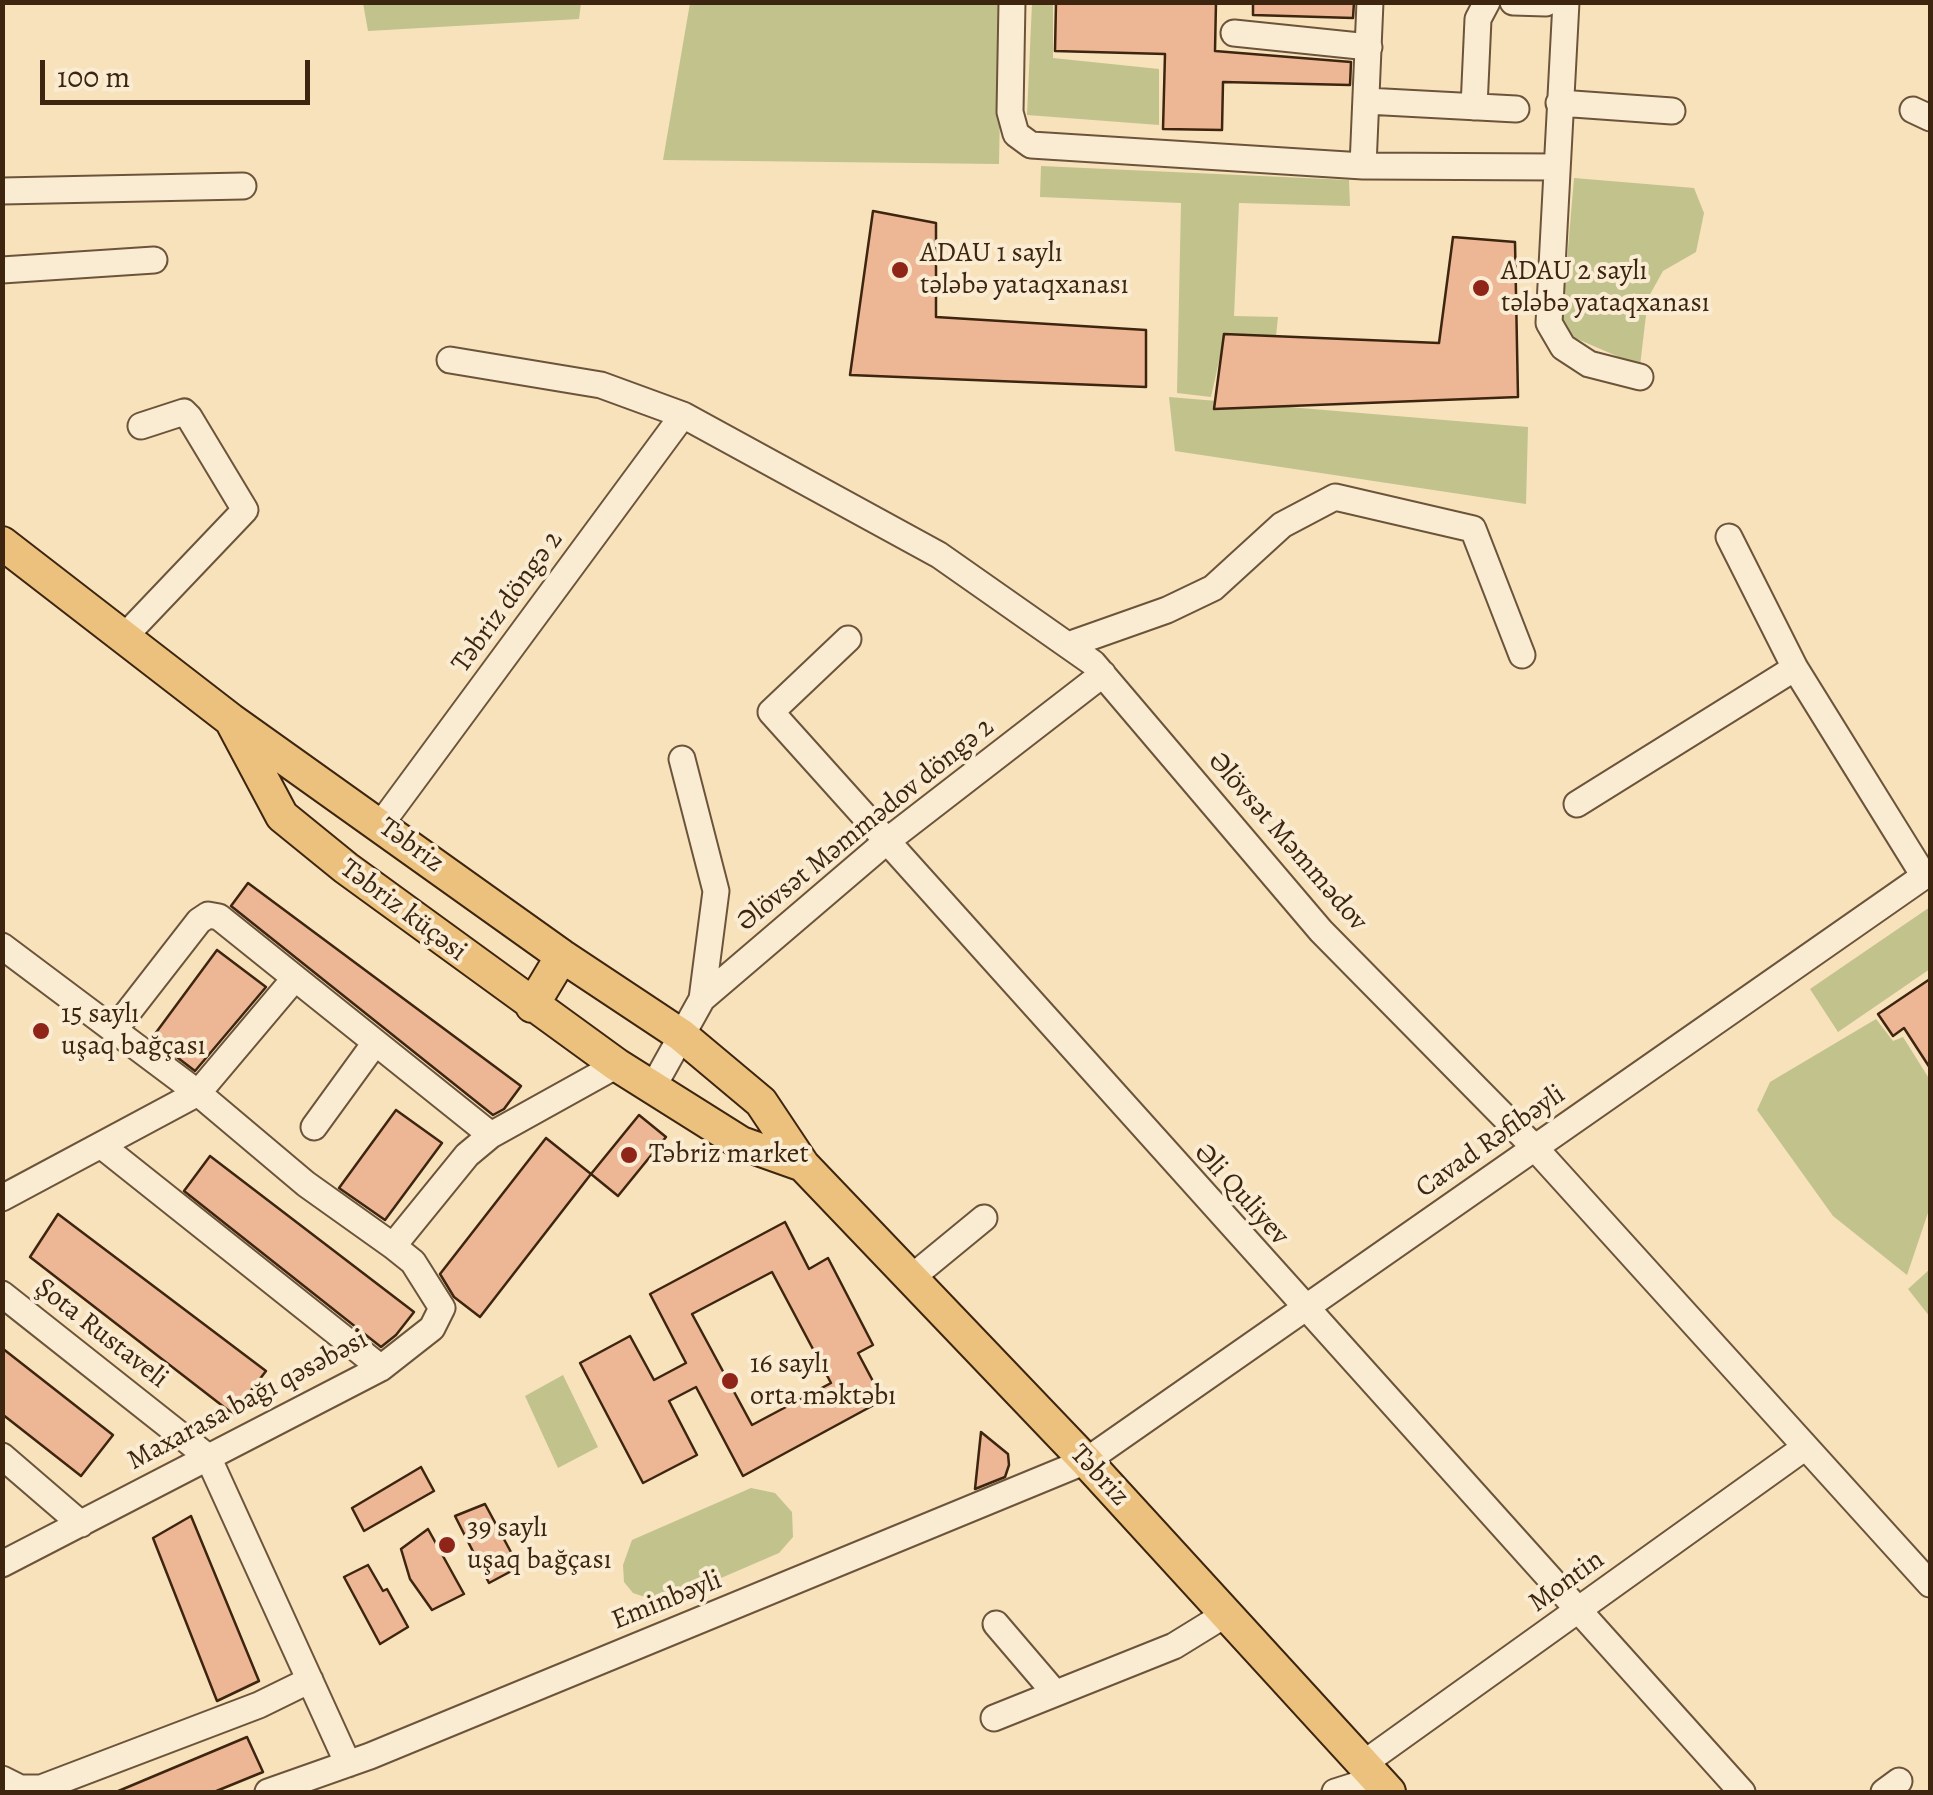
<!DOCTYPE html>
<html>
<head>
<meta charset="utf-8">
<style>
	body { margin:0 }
	#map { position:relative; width:1933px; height:1795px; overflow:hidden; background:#f7e2bc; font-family:Alegreya,serif }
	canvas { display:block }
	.frame { position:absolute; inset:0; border:5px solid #3d250f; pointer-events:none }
	.scale { position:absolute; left:40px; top:60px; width:270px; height:45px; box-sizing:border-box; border:5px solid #3d250f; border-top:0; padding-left:12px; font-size:30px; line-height:35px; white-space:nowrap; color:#3d250f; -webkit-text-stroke:8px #faecd3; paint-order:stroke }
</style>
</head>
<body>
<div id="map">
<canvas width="1933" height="1795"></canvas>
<div class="frame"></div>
<div class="scale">100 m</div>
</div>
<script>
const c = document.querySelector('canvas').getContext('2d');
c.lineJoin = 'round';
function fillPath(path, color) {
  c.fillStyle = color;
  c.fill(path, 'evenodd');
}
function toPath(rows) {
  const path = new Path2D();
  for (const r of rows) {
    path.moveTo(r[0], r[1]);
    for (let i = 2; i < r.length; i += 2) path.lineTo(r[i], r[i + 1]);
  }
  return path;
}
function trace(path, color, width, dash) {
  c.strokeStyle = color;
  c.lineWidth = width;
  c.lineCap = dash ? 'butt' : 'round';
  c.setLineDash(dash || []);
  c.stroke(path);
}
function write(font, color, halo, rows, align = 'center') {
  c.font = font + ' Alegreya,serif';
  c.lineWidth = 8;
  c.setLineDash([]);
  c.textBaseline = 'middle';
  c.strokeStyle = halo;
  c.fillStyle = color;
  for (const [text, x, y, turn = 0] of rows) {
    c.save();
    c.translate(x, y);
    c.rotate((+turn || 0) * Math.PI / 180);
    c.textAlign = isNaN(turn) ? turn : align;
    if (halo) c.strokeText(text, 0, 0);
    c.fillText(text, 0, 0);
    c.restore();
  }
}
fillPath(toPath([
	[363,3,363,2,581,3,579,19,368,31],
	[690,3,1002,3,999,164,663,160],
	[1032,3,1053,3,1053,58,1159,69,1159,125,1027,115],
	[1041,166,1349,180,1350,206,1239,203,1234,316,1278,317,1276,336,1225,334,1211,397,1177,393,1181,203,1040,197],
	[1574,178,1694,188,1704,213,1696,252,1663,271,1648,298,1640,366,1561,332],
	[1169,397,1528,427,1526,504,1175,451],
	[1930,907,1930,969,1838,1032,1810,989],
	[1876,1019,1893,1041,1903,1037,1930,1080,1930,1207,1907,1275,1833,1216,1757,1110,1770,1082],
	[1930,1269,1930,1317,1908,1289],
	[563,1375,598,1447,558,1468,525,1396],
	[751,1488,775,1493,792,1512,793,1537,779,1553,663,1603,633,1593,624,1582,623,1565,632,1540]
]), '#c2c28d');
const building = toPath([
	[1173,2,1216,2,1215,51,1351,62,1350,85,1223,82,1222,130,1163,129,1165,54,1055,51,1056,3,1173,2],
	[1253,2,1354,2,1353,18,1253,15,1253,2],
	[873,211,936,223,936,317,1146,330,1146,387,850,375,873,211],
	[1453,237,1515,242,1518,397,1214,409,1224,334,1439,343,1453,237],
	[248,883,521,1086,504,1109,493,1115,231,906,248,883],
	[217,950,266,987,195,1071,152,1038,217,950],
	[1930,979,1930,1068,1904,1028,1893,1036,1878,1014,1930,979],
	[396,1110,442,1143,385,1220,339,1188,396,1110],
	[639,1115,666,1137,618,1196,591,1174,639,1115],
	[546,1138,591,1174,480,1317,454,1297,440,1274,546,1138],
	[210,1156,414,1312,396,1335,381,1347,184,1191,210,1156],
	[58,1214,266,1371,233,1414,30,1257,58,1214],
	[785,1222,809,1269,828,1258,873,1345,858,1353,883,1400,743,1476,696,1387,669,1401,697,1455,643,1483,580,1363,630,1336,654,1380,686,1363,650,1294,785,1222],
	[772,1272,831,1383,752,1425,692,1314,772,1272],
	[2,1348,113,1435,81,1476,2,1414,2,1348],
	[981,1432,1008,1454,1009,1465,1005,1477,975,1489,981,1432],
	[421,1467,434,1491,364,1531,352,1508,421,1467],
	[485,1504,519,1567,489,1583,455,1516,485,1504],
	[191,1516,259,1681,217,1701,153,1538,191,1516],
	[428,1529,464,1594,432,1610,410,1579,401,1549,428,1529],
	[368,1565,383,1591,387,1589,408,1627,380,1644,344,1577,368,1565],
	[247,1737,263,1772,214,1792,116,1792,247,1737]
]);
fillPath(building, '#edb694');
trace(building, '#3d250f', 2.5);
const minor = toPath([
	[1012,2,1010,112,1016,134,1031,145,1363,166,1556,167],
	[1513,2,1546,3],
	[1566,2,1549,323,1563,347,1589,364,1640,377],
	[1234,33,1369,47],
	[1366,101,1516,109],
	[1559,103,1672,111],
	[1474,107,1478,19,1487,2],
	[1913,110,1930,118],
	[1363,166,1370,2],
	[2,191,243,186],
	[2,270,154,260],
	[450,360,601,385,683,415,939,555,1093,663,1321,931,1535,1148,1930,1584],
	[1729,537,1795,668,1924,876],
	[124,637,245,510,189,417,184,412,141,426],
	[848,639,771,712,1742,1792],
	[1068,645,1167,610,1213,588,1282,525,1335,497,1473,529,1522,655],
	[682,759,716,891,702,999],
	[1577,804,1795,668],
	[381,824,683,415],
	[2,946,198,1093,306,1184,393,1246],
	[115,1029,199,921,208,915,219,917,295,978],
	[653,1087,702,999,887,841,1103,674],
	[314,1127,375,1043],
	[102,1146,381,1368],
	[2,1198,198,1093,295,978,491,1135],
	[911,1278,984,1218],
	[2,1294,208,1457,348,1764],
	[2,1456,81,1524],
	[2,1564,381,1368,432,1328,442,1308,413,1262,393,1246,467,1155,491,1135,617,1065],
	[996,1624,1055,1693],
	[994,1718,1174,1646,1226,1614],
	[1363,1764,1804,1448],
	[2,1779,20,1788,41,1788,259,1705,310,1680],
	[268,1792,370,1756,1086,1461,1930,872],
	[1335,1792,1376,1779],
	[1884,1792,1899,1781]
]);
const major = toPath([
	[2,543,231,720,562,956,681,1035,761,1102,803,1165,1086,1461,1389,1792],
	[233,724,282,816,346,868,617,1065,741,1143,803,1165],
	[532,1006,562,956]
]);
trace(minor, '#6c543a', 29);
trace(major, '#3d250f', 36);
trace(minor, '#faecd3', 25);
trace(major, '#ecc17e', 32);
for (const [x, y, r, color] of [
	[900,270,10,"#8f2418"],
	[1481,288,10,"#8f2418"],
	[41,1031,10,"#8f2418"],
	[629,1155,10,"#8f2418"],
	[730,1381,10,"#8f2418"],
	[447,1545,10,"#8f2418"]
]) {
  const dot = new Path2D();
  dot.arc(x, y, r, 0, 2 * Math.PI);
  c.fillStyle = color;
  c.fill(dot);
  trace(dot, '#faecd3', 4);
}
write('28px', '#3d250f', '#faecd3', [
	["ADAU 1 saylı",920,254],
	["tələbə yataqxanası",920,286],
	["ADAU 2 saylı",1501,272],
	["tələbə yataqxanası",1501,304],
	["15 saylı",61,1015],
	["uşaq bağçası",61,1047],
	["Təbriz market",649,1155],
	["16 saylı",750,1365],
	["orta məktəbı",750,1397],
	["39 saylı",467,1529],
	["uşaq bağçası",467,1561]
], 'left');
write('28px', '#3d250f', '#faecd3', [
	["Təbriz döngə 2",508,602,-54],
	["Əlövsət Məmmədov döngə 2",866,825,-39],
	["Əlövsət Məmmədov",1287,842,49],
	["Təbriz",411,846,36],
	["Təbriz küçəsi",403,911,37],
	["Cavad Rəfibəyli",1491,1142,-35],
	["Əli Quliyev",1241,1195,48],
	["Şota Rustaveli",101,1334,38],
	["Maxarasa bağı qəsəbəsi",248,1401,-28],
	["Təbriz",1099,1476,47],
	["Montin",1567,1582,-36],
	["Eminbəyli",667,1601,-22]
]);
</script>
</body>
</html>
